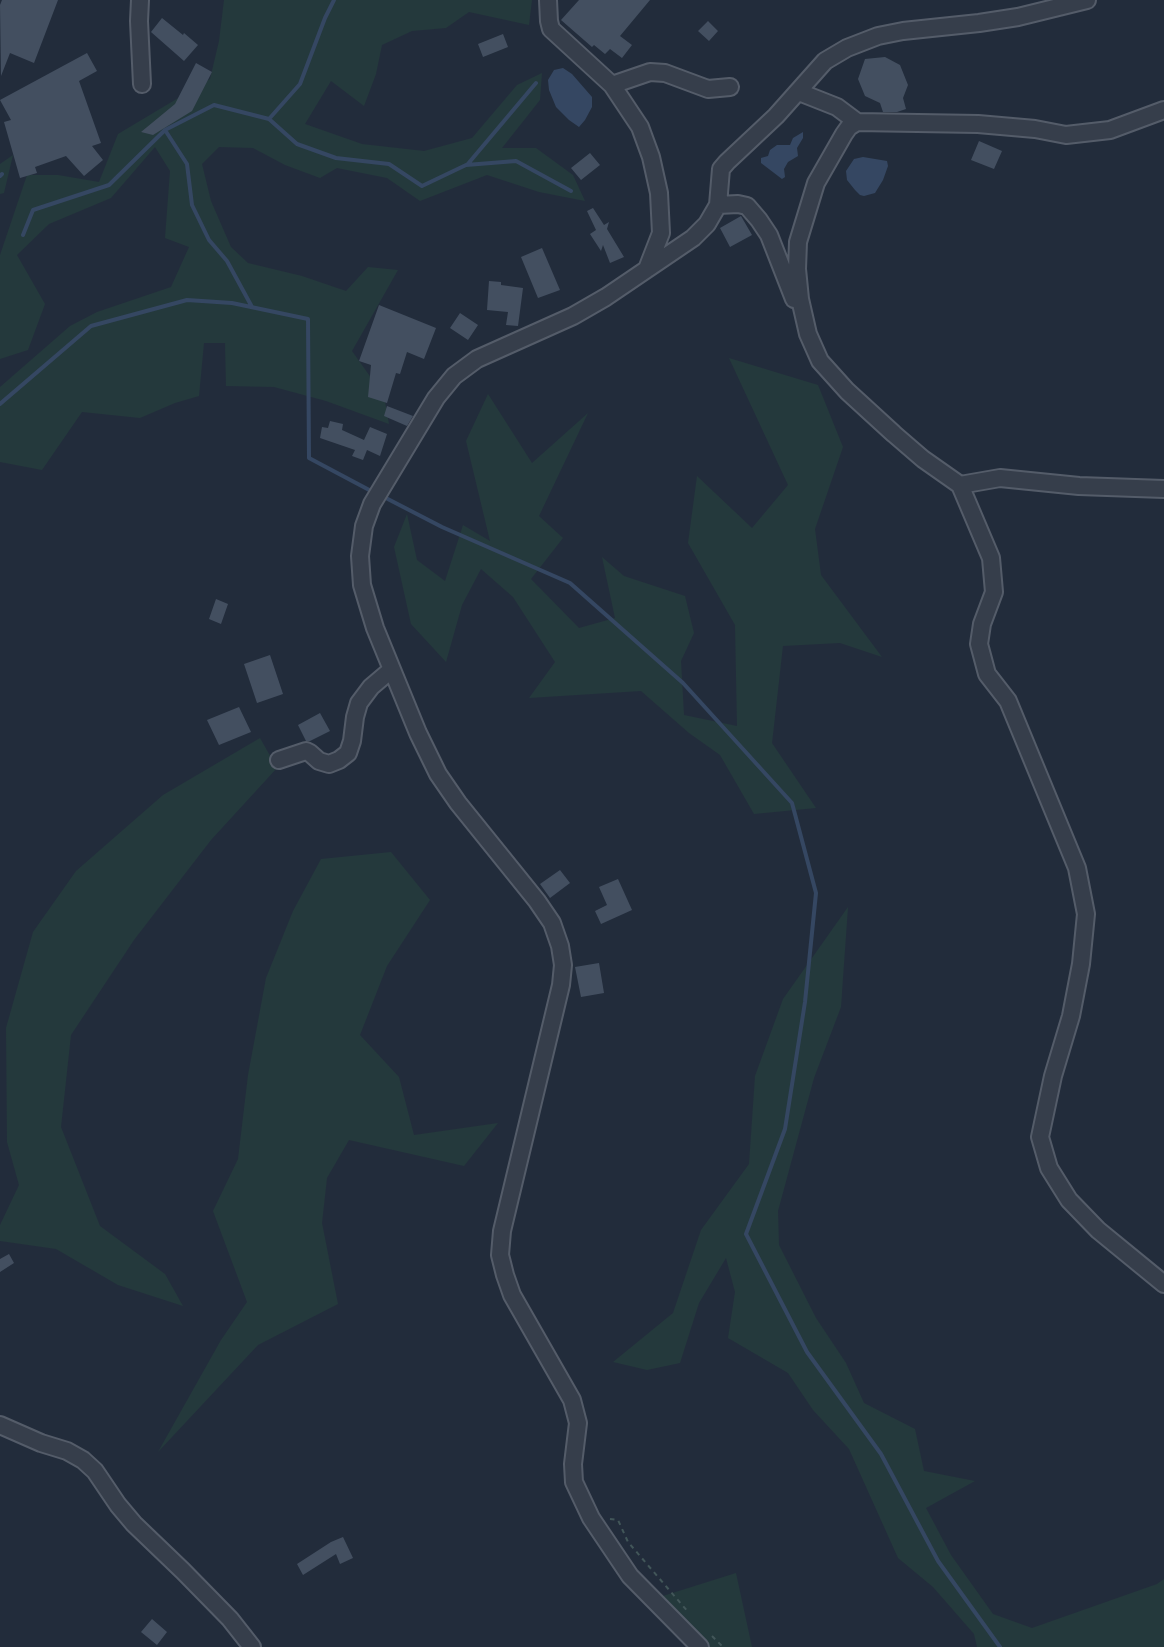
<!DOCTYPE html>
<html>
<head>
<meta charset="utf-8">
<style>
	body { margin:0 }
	canvas { display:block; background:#222c3b }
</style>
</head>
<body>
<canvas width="1164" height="1647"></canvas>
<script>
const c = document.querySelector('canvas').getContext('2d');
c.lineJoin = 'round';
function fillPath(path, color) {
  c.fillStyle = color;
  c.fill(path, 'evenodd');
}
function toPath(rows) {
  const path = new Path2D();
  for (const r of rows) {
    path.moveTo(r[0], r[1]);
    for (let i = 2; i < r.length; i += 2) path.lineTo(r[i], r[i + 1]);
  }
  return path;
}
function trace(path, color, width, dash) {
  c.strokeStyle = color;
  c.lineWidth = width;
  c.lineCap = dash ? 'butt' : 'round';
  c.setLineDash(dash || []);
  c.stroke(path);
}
fillPath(toPath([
	[224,0,532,0,529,25,469,12,446,28,412,31,382,45,376,74,364,106,331,81,305,124,362,144,424,151,472,138,517,85,542,73,540,100,502,148,536,148,573,175,585,201,539,192,487,175,420,201,387,178,337,168,320,178,285,165,253,148,219,147,202,164,211,201,231,247,248,263,302,276,346,291,368,267,398,270,352,351,384,396,389,424,326,401,274,387,226,386,225,343,204,343,199,396,175,403,140,418,82,412,42,470,0,462,0,387,70,326,97,312,171,287,189,247,165,238,170,171,155,147,111,198,49,224,17,255,45,304,28,350,0,359,0,255,27,175,58,175,99,182,118,134,210,79,219,41],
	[13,155,4,193,0,194,0,164],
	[729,358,818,385,843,447,815,529,821,575,882,657,840,643,783,646,772,743,816,808,754,814,720,755,689,733,641,691,529,698,555,662,513,597,481,569,462,605,446,662,411,624,394,547,407,514,417,560,445,581,463,525,490,541,466,441,488,394,532,463,588,413,539,516,563,538,531,579,579,628,615,618,602,557,624,576,685,596,694,633,681,661,684,715,737,726,735,625,688,543,697,476,752,528,788,485],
	[260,738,277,768,211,840,134,940,71,1035,61,1127,100,1226,165,1274,183,1306,118,1285,56,1249,0,1241,0,1225,19,1185,7,1142,6,1028,33,932,76,871,163,795],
	[391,852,430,900,387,966,360,1035,399,1077,414,1135,498,1123,464,1166,349,1140,327,1178,322,1223,338,1304,258,1345,158,1452,221,1340,247,1302,213,1211,238,1159,248,1075,266,978,293,911,321,859],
	[848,907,841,1007,814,1078,778,1211,779,1245,816,1318,846,1363,864,1403,915,1429,924,1471,975,1481,926,1508,951,1555,993,1614,1032,1628,1157,1584,1164,1579,1164,1647,977,1647,974,1634,933,1587,898,1558,849,1449,813,1410,788,1373,728,1338,735,1292,726,1258,699,1303,680,1363,647,1370,613,1362,673,1313,701,1230,749,1164,755,1076,783,999],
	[736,1573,752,1647,701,1647,650,1600]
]), '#24393c');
fillPath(toPath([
	[563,68,572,74,592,97,592,107,585,120,579,127,569,120,556,107,549,90,548,80,554,70],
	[803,132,803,138,797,148,798,156,788,162,784,169,785,177,782,179,761,163,761,158,768,156,770,150,777,145,790,145,793,138],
	[863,157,887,161,888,166,883,180,875,193,864,196,860,195,855,190,847,180,846,171,854,159]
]), '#354762');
trace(toPath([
	[269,119,300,84,325,18,334,0],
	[467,165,536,83],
	[0,176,2,174],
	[23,235,33,210,109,185,165,130],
	[252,307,227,261,209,240,192,205,187,164,165,130,214,105,269,119,297,144,336,158,389,164,422,186,466,165,516,161,571,191],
	[0,404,91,326,187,300,232,303,308,319,309,458,373,492],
	[382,496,442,527,570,583,683,683,792,803,816,893,805,1002,785,1129,746,1234,807,1352,881,1454,938,1561,1000,1647]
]), '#354762', 4);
fillPath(toPath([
	[2,0,58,0,34,63,10,53,1,76,0,5],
	[579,0,650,0,620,36,632,45,622,58,610,49,605,54,594,45,592,47,561,20],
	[162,18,183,35,184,33,198,45,184,61,151,32],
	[708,21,718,31,709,41,698,31],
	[503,34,508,47,483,57,478,44],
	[87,53,97,71,79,81,101,143,92,146,103,160,84,176,66,156,35,167,37,173,20,178,4,122,11,120,0,100],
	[885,57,900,65,908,85,903,98,906,109,897,112,883,112,880,103,865,96,858,79,865,59],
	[196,63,212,72,192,111,153,135,141,132,175,104],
	[979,141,1002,151,994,169,971,160],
	[590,153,600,165,581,180,571,168],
	[593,208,604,225,609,222,607,229,624,257,610,263,603,245,601,251,590,234,596,230,587,211],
	[741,216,752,235,730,247,720,228],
	[542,248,560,290,538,298,521,257],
	[489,281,501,282,501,285,523,288,518,326,506,325,508,312,487,310],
	[379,305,436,328,424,359,407,352,400,374,396,373,387,403,368,397,371,365,359,361],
	[460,313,478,325,468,340,450,328],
	[387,406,413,416,407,426,384,416],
	[330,421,343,424,342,430,364,440,370,427,387,434,380,456,367,450,363,460,352,456,355,450,320,438,322,427,328,428],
	[216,599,228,604,221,624,209,619],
	[270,655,283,694,257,703,244,664],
	[239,707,251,732,219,745,207,720],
	[320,713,330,731,310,741,306,741,298,725],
	[560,870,570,883,550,898,540,884],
	[618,879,632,910,601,924,595,911,607,905,599,887],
	[599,963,604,993,581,997,575,967],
	[9,1254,14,1263,0,1272,0,1259],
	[343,1537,353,1558,340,1564,336,1554,303,1575,297,1564,331,1542],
	[152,1619,167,1632,157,1645,141,1632]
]), '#434f60');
const minor = toPath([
	[140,0,139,21,142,84],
	[548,0,549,21,551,29,612,85,640,127,651,157,659,193,661,233,647,269],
	[612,85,650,72,665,73,708,89,730,87],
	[799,92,837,107,857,122],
	[1164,110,1110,130,1066,135,1035,129,978,124,857,122,849,127,844,134,816,183,798,242,797,269,800,299,808,334,820,361,847,391,894,434,923,459,960,485,1000,478,1079,486,1164,489],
	[718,205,738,204,747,206,759,220,769,235,794,299],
	[960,485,991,558,994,592,982,624,979,644,987,674,1008,701,1077,868,1086,914,1081,964,1071,1016,1053,1076,1040,1137,1049,1168,1069,1200,1098,1230,1164,1284],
	[279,760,306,751,310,753,319,761,329,764,339,760,348,753,352,741,355,717,359,703,371,687,391,670],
	[0,1425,41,1443,67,1451,83,1460,95,1471,118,1505,134,1524,183,1571,230,1619,252,1647],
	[700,1647,630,1576,591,1518,574,1482,573,1464,578,1423,572,1400,512,1295,505,1275,500,1255,502,1231,561,985,563,965,560,946,552,923,537,901,458,803,438,774,418,733,375,628,362,585,360,556,364,526,372,504,436,398,454,376,477,359,573,316,606,297,693,238,707,224,718,205,721,169,727,162,776,116,825,61,847,48,878,36,903,31,979,23,1018,17,1087,0]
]);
trace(minor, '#545c69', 20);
trace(toPath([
	[610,1519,618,1520,628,1542,689,1613],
	[712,1636,723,1647]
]), '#425659', 2, [4.5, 4.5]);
trace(minor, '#363e4b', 16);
</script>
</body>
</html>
